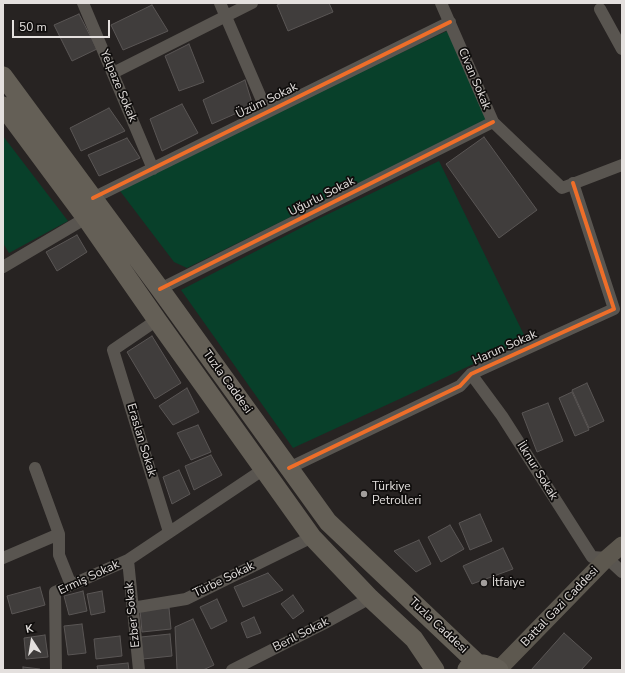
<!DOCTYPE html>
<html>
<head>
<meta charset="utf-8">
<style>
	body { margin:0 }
	#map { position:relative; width:625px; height:673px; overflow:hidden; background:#272322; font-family:"Nunito Sans",sans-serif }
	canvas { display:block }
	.frame { position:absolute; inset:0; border:4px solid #e4e0de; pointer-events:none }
	.north { position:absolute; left:12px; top:621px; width:40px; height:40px; -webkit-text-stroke:3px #0f0d0c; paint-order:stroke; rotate:348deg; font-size:11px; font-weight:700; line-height:16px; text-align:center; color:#e4e0de }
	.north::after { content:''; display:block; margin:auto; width:14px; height:18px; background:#e4e0de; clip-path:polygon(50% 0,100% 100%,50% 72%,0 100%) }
	.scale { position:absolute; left:12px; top:20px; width:98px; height:18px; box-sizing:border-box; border:2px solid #e4e0de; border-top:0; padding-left:5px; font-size:12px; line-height:14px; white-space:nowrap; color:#e4e0de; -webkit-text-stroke:3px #0f0d0c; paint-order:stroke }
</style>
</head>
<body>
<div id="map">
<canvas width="625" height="673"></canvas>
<div class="frame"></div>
<div class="north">K</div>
<div class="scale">50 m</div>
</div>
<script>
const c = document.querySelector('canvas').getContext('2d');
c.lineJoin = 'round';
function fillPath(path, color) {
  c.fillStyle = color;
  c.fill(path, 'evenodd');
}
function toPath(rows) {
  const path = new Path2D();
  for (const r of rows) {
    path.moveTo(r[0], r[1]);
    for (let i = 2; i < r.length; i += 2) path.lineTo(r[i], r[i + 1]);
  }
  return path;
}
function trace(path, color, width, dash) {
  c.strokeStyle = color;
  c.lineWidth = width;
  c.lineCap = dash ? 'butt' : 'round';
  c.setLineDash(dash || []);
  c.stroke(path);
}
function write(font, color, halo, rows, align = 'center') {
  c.font = font + ' "Nunito Sans",sans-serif';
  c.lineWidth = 3.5;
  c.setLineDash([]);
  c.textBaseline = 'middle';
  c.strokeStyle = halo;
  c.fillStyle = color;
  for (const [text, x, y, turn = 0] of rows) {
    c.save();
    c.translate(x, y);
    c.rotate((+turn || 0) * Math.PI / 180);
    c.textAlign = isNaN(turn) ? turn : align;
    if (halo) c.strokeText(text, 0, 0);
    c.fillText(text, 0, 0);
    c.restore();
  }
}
fillPath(toPath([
	[447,31,490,119,187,268,174,262,117,187],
	[3,136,68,221,9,253,3,243],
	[439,161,526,339,406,396,293,448,181,290,320,218]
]), '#08402a');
const building = toPath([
	[282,3,329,3,333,12,288,31,277,5,282,3],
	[152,5,168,31,123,50,111,25,152,5],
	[79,14,97,49,72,61,54,25,79,14],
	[189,44,204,82,179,91,165,56,189,44],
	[245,80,253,106,212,124,203,100,245,80],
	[182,104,198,133,162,151,150,119,182,104],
	[109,108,125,131,81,151,70,128,109,108],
	[484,137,537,210,499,238,446,164,484,137],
	[127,138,140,158,99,176,88,155,127,138],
	[77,235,87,252,57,271,46,252,77,235],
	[152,336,181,383,155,399,127,352,152,336],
	[587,383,604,421,589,428,572,390,587,383],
	[187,388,199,412,173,425,159,406,187,388],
	[572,392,589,430,575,436,559,398,572,392],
	[548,403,563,441,537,452,522,413,548,403],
	[198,425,211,452,191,460,177,433,198,425],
	[211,455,222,475,194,490,185,466,211,455],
	[179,470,190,494,172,504,163,477,179,470],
	[480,514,492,541,470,550,459,523,480,514],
	[450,525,464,549,441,562,428,537,450,525],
	[419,540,431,564,416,572,394,551,419,540],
	[503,548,513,569,472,584,463,566,503,548],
	[268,573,283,590,243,607,234,587,268,573],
	[40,587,45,605,12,614,7,596,40,587],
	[83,591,87,611,69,615,64,596,83,591],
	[102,591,105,612,91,615,87,594,102,591],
	[293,595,304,611,293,619,281,604,293,595],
	[217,599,227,621,211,629,200,607,217,599],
	[169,608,171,629,142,632,140,610,169,608],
	[254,617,261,633,247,638,241,623,254,617],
	[193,619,214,665,203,670,177,670,175,627,193,619],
	[82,624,86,653,68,655,64,626,82,624],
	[564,633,592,658,581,670,531,670,564,633],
	[170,634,172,656,143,659,141,637,170,634],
	[45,635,48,657,26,659,24,638,45,635],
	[120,636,122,656,96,659,94,639,120,636],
	[128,663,129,670,98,670,97,666,128,663],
	[23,667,40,669,40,670,23,670,23,667]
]);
fillPath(building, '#403d3c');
trace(building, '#5a5655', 1);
trace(toPath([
	[83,3,153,169],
	[220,3,267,112],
	[441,3,493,122,562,188,622,165],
	[600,9,622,49],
	[113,73,252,3],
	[93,198,450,22],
	[3,267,86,218],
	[160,289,493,122],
	[157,320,113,350,169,532],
	[471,374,502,416,592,557,607,558,622,572],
	[35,468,59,534,59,555,71,585],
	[289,468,460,386,471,374,614,309,573,183],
	[3,558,59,534],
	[128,560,139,670],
	[132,608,186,599,312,537],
	[56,670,55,592,128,560,264,469],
	[232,670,323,624,370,598]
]), '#595550', 12);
trace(toPath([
	[498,670,607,558,622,545]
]), '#5d584f', 17);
trace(toPath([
	[3,76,160,289,328,522,478,664],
	[3,106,86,218,157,320,312,537,370,598,414,639,435,670],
	[467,669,478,664,484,664,494,667,499,670]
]), '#645f56', 19);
trace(toPath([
	[93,198,450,22],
	[160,289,493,122],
	[289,468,460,386,471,374,614,309,573,183]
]), '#ee6e29', 4);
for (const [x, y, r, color] of [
	[364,494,4,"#a29e9c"],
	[484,583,4,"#a29e9c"]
]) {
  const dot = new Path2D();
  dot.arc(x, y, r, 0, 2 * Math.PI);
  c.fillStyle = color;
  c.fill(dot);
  trace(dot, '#0f0d0c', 1.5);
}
write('12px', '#e4e0de', '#0f0d0c', [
	["Civan Sokak",474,79,67],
	["Yelpaze Sokak",118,86,67],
	["Üzüm Sokak",267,101,-26],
	["Uğurlu Sokak",322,197,-27],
	["Harun Sokak",505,348,-24],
	["Tuzla Caddesi",227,382,54],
	["Eraslan Sokak",141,440,73],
	["İlknur Sokak",537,471,58],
	["Ermiş Sokak",89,578,-25],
	["Türbe Sokak",224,580,-26],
	["Battal Gazi Caddesi",560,607,-46],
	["Ezber Sokak",133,615,-96],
	["Tuzla Caddesi",438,626,43],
	["Beril Sokak",301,635,-27]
]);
write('12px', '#e4e0de', '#0f0d0c', [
	["Türkiye",372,487],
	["Petrolleri",372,501],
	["İtfaiye",492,583]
], 'left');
</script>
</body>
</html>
